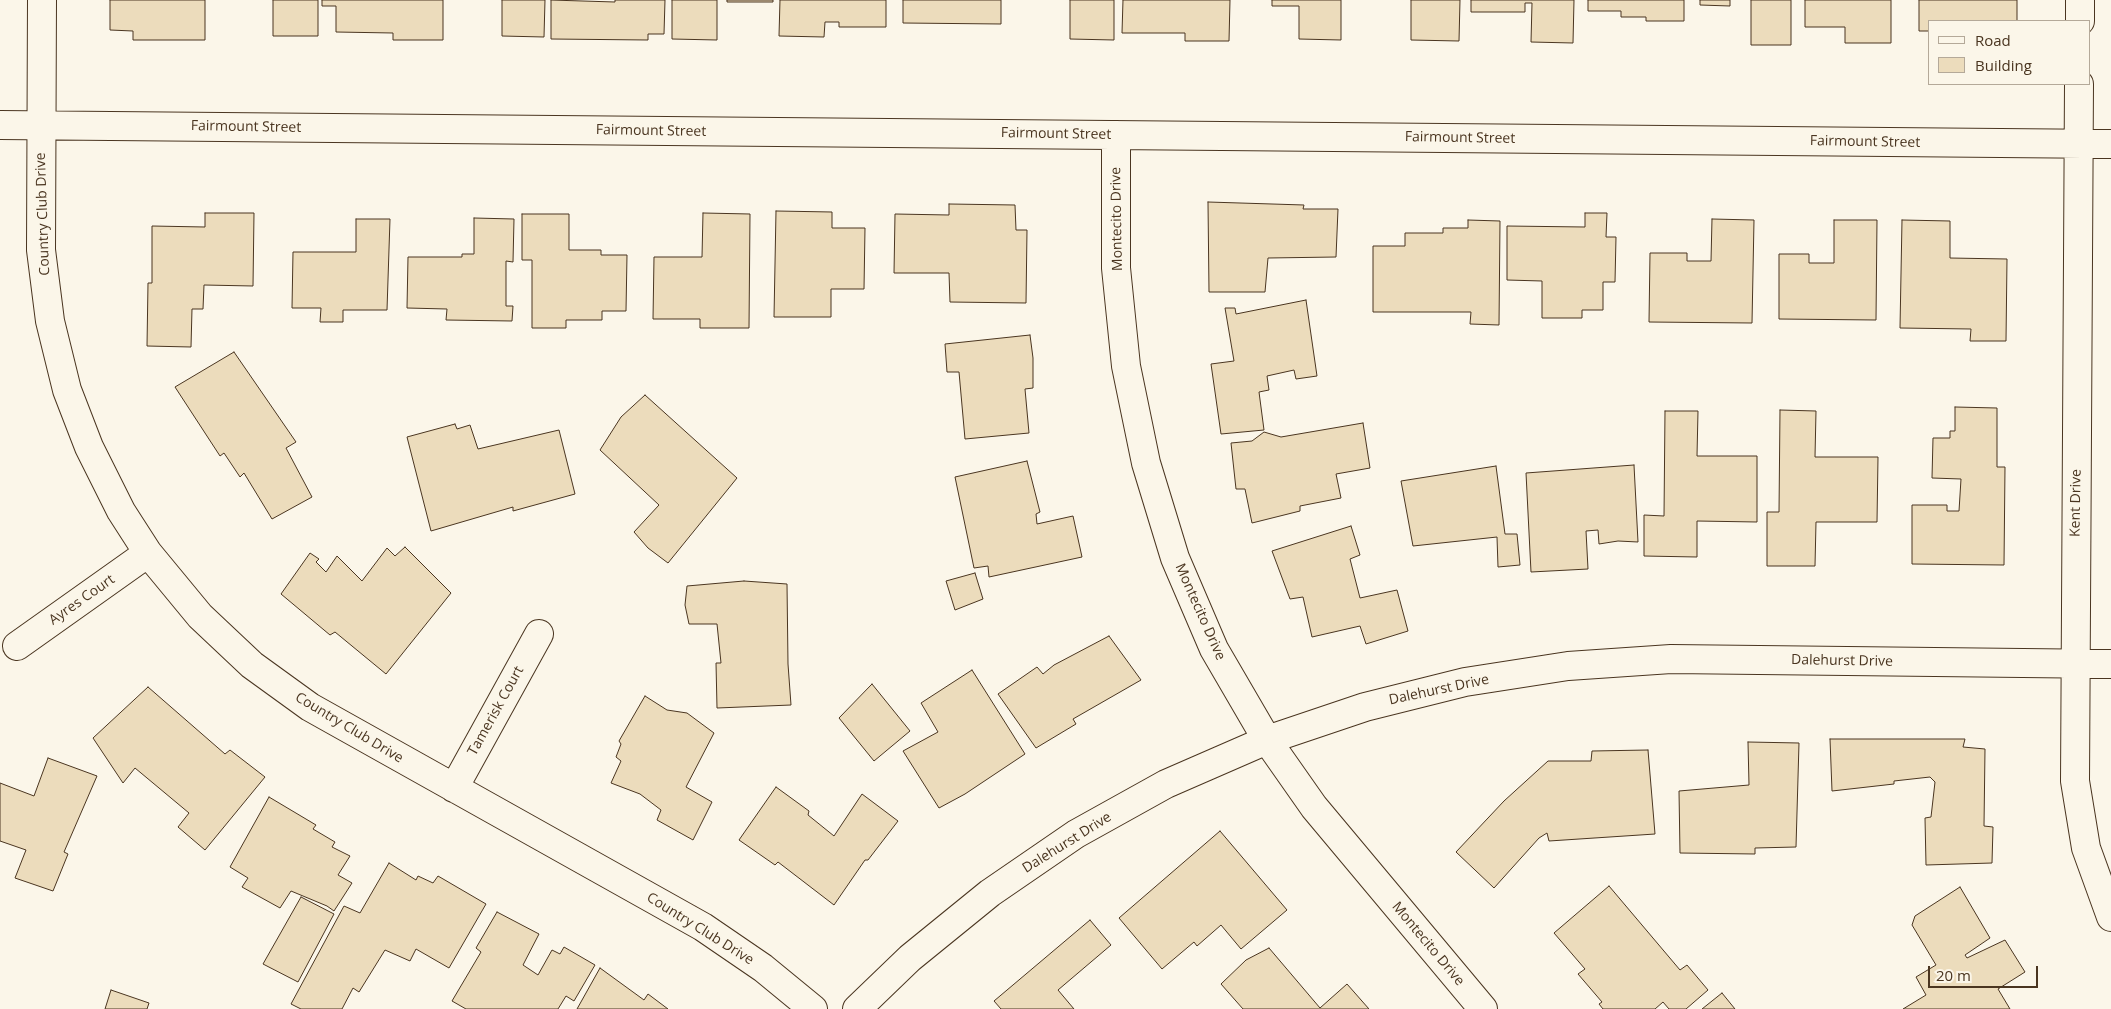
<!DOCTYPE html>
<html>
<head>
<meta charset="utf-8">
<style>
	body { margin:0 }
	#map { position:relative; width:2111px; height:1009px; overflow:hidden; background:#fbf6e9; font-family:"Open Sans",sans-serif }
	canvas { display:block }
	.legend { position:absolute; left:1928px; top:20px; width:162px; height:65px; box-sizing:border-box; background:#fbf6e9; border:1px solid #b4a999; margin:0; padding:6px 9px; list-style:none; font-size:15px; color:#4a3520 }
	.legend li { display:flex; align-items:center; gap:10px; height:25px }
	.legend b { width:25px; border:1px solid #b4a999 }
	.scale { position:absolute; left:1928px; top:966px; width:110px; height:22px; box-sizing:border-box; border:2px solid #4a3520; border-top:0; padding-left:6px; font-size:15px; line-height:18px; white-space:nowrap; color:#4a3520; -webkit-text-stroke:4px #fbf6e9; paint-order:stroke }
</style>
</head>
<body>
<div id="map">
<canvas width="2111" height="1009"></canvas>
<ul class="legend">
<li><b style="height:6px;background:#fbf6e9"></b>Road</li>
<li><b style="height:14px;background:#ecdcbc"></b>Building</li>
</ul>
<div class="scale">20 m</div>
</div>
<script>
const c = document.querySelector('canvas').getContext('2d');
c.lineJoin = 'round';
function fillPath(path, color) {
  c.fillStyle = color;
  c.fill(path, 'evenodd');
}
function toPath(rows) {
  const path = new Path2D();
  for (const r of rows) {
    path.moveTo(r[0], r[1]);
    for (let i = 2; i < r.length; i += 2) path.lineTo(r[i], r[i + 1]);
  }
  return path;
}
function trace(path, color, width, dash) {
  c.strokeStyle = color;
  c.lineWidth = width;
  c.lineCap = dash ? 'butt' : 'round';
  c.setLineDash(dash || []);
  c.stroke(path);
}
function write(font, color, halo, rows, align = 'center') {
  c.font = font + ' "Open Sans",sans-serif';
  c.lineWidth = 4;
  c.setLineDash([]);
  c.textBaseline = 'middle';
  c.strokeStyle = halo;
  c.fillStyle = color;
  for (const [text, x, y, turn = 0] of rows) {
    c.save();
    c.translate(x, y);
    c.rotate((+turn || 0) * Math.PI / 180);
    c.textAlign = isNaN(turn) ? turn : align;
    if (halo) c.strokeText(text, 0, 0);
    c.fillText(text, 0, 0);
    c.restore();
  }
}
const building = toPath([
	[110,0,205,0,205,40,133,40,133,31,110,30,110,0],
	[273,0,318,0,318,36,273,36,273,0],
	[322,0,443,0,443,40,393,40,393,33,336,32,336,6,322,6,322,0],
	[502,0,545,0,544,37,502,36,502,0],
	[551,0,615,2,615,0,665,0,664,34,648,34,648,40,551,39,551,0],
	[672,0,717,0,717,40,672,39,672,0],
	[727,0,773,0,773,2,727,2,727,0],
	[780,0,886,0,886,27,839,27,839,22,825,22,824,37,779,36,780,0],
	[903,0,1001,0,1001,24,903,23,903,0],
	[1070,0,1114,0,1114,40,1070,39,1070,0],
	[1123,0,1230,0,1229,41,1185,41,1185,33,1122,33,1123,0],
	[1272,0,1341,0,1341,40,1299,39,1299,6,1272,6,1272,0],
	[1411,0,1460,0,1459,41,1411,40,1411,0],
	[1471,0,1574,0,1573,43,1531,42,1532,3,1525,3,1525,12,1471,12,1471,0],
	[1588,0,1684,0,1684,21,1646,21,1646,17,1621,17,1621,11,1588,11,1588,0],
	[1700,0,1730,0,1730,6,1700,5,1700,0],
	[1751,0,1791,0,1791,45,1751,45,1751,0],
	[1805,0,1891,0,1891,43,1845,43,1845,27,1805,27,1805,0],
	[1919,0,2017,0,2017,21,1930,21,1930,31,1919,31,1919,0],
	[1208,202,1304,205,1303,209,1338,209,1336,257,1268,258,1265,292,1209,292,1208,202],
	[949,204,1015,205,1016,230,1027,230,1026,303,950,302,949,273,894,273,895,214,949,215,949,204],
	[776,211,832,212,832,228,865,228,864,289,831,289,831,317,774,317,776,211],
	[205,213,254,213,253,286,204,285,203,309,192,309,191,347,147,346,148,283,152,283,152,226,205,227,205,213],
	[703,213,750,214,749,328,700,328,700,319,653,319,654,257,702,257,703,213],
	[1585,213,1607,213,1606,237,1616,237,1615,282,1603,282,1603,310,1582,310,1582,318,1542,318,1542,281,1507,280,1507,226,1585,227,1585,213],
	[522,214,569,214,569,250,601,250,601,255,627,255,626,311,602,311,602,320,566,320,566,328,532,328,532,260,522,260,522,214],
	[474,218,514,219,513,262,506,261,506,306,513,306,512,321,446,320,447,309,407,308,408,257,462,257,462,254,474,254,474,218],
	[356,219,390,219,387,310,343,310,343,322,320,322,321,308,292,308,293,252,356,252,356,219],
	[1712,219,1754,220,1752,323,1649,322,1650,253,1687,253,1687,261,1711,261,1712,219],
	[1468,220,1500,221,1499,325,1470,324,1471,312,1373,312,1373,246,1405,246,1405,233,1443,233,1443,228,1468,228,1468,220],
	[1834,220,1877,220,1876,320,1779,319,1779,254,1809,254,1809,263,1834,263,1834,220],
	[1902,220,1950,221,1950,258,2007,259,2006,341,1970,341,1971,329,1900,328,1902,220],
	[1306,300,1317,376,1296,379,1294,370,1267,376,1269,390,1259,392,1264,430,1221,434,1211,364,1234,361,1225,308,1235,308,1236,314,1306,300],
	[1030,335,1033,358,1033,388,1025,389,1029,433,965,439,959,372,947,372,945,344,1030,335],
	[234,352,296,442,286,448,312,497,272,519,244,473,240,477,224,453,220,456,175,387,234,352],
	[645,395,737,478,668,563,648,548,634,532,659,505,600,450,621,417,645,395],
	[1955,407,1997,408,1997,467,2005,467,2004,565,1912,564,1912,505,1947,505,1947,511,1959,511,1961,479,1932,478,1933,438,1950,438,1950,431,1955,431,1955,407],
	[1780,410,1816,411,1815,457,1878,457,1877,522,1816,522,1815,566,1767,566,1767,512,1779,512,1780,410],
	[1665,411,1698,411,1697,456,1757,456,1757,522,1697,521,1697,557,1644,556,1644,515,1664,516,1665,411],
	[1363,423,1370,468,1336,474,1341,498,1300,506,1300,511,1252,523,1245,489,1236,489,1231,443,1252,441,1264,432,1281,437,1363,423],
	[455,424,457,429,470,425,478,449,559,430,575,494,513,511,513,507,431,531,407,437,455,424],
	[1027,461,1040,512,1036,514,1037,524,1073,516,1082,557,989,577,988,566,974,568,955,477,1027,461],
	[1634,465,1638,542,1618,541,1599,544,1598,530,1586,531,1588,569,1531,572,1526,473,1634,465],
	[1496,466,1505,534,1517,534,1520,565,1498,567,1497,537,1413,546,1401,481,1496,466],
	[1351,526,1360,555,1350,559,1360,598,1397,590,1408,631,1366,644,1360,626,1312,637,1303,597,1290,599,1272,551,1351,526],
	[405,547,451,593,386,674,335,632,330,635,281,594,310,553,319,559,316,562,326,572,337,556,362,581,387,548,395,556,405,547],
	[975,573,983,599,955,610,946,581,975,573],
	[744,581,787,584,788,664,791,705,717,708,716,663,721,663,717,624,689,624,685,605,687,586,744,581],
	[1109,636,1141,680,1073,719,1076,724,1036,748,998,694,1037,667,1043,674,1054,665,1109,636],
	[972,670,1025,754,965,794,939,808,903,751,938,732,921,703,972,670],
	[872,684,910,731,874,761,839,718,872,684],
	[148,687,225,754,230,750,265,777,205,850,178,827,189,813,135,768,123,783,93,738,148,687],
	[645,696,667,710,687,713,714,733,686,787,712,802,693,840,657,820,661,810,640,794,611,783,621,761,616,757,621,744,619,741,645,696],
	[1830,739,1965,739,1963,747,1985,749,1984,826,1993,827,1992,863,1926,865,1925,818,1931,817,1935,782,1930,777,1894,781,1894,784,1832,791,1830,739],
	[1748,742,1799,743,1796,847,1755,848,1755,854,1680,853,1679,791,1749,785,1748,742],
	[1648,750,1655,834,1549,841,1547,833,1539,838,1494,888,1456,852,1504,801,1548,761,1591,761,1592,751,1648,750],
	[48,758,97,776,64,852,68,854,53,891,15,878,26,850,0,841,0,783,34,796,48,758],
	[776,787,809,811,808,815,834,836,862,794,898,821,868,860,865,860,834,905,778,862,775,865,739,840,776,787],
	[269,797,316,825,313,829,335,842,332,847,350,856,338,875,352,883,334,911,327,906,291,891,280,908,242,887,248,878,230,867,269,797],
	[1220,831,1287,910,1241,949,1221,925,1197,946,1194,942,1162,969,1119,918,1220,831],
	[389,863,416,880,418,876,433,883,438,876,486,904,449,968,416,949,410,961,385,950,359,992,353,988,342,1009,301,1009,291,1004,344,906,360,913,389,863],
	[1609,886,1680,970,1687,965,1708,990,1686,1009,1669,1009,1663,1002,1655,1009,1603,1009,1599,1004,1602,1002,1578,974,1585,969,1554,933,1609,886],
	[1960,887,1990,938,1965,955,1967,958,2005,940,2025,972,1998,989,2010,1009,1903,1009,1926,995,1916,977,1936,965,1912,925,1915,916,1960,887],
	[301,897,334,914,298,982,263,964,301,897],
	[497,912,539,934,523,965,538,975,552,950,560,954,564,947,595,965,574,1001,566,996,558,1009,466,1009,452,1001,481,952,476,948,497,912],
	[1090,920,1111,945,1058,990,1074,1009,1001,1009,994,1001,1090,920],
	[1269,948,1320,1008,1347,984,1369,1009,1243,1009,1221,984,1246,960,1269,948],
	[600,968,644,1000,648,994,668,1009,577,1009,600,968],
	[111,990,149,1003,147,1009,105,1009,111,990],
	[1722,993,1735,1009,1702,1009,1722,993]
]);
fillPath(building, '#ecdcbc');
trace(building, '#4a3520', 1);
const minor = toPath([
	[42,0,41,250,50,321,67,390,89,447,121,511,148,553,200,616,252,665,310,707,703,927,763,968,813,1009],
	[2080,21,2080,0],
	[2079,84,2075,781,2086,848,2111,917],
	[0,125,2111,144],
	[1116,135,1116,268,1126,366,1146,463,1175,558,1214,649,1267,740,1314,807,1483,1009],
	[17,646,148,553],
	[454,788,539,634],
	[857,1009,910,958,990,893,1076,834,1166,784,1267,740,1365,707,1465,682,1568,666,1671,659,2111,664]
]);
trace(minor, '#4a3520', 30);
trace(minor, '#fbf6e9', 28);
write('14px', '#4a3520', '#fbf6e9', [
	["Fairmount Street",246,127,1],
	["Fairmount Street",651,131,1],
	["Fairmount Street",1056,134,1],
	["Fairmount Street",1460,138,1],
	["Fairmount Street",1865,142,1],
	["Country Club Drive",43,214,-92],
	["Montecito Drive",1117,219,-91],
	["Kent Drive",2076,503,-89],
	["Ayres Court",82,600,-35],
	["Montecito Drive",1200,612,66],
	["Dalehurst Drive",1842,661,1],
	["Dalehurst Drive",1439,690,-12],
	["Tamerisk Court",496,711,-61],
	["Country Club Drive",349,728,31],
	["Dalehurst Drive",1067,843,-32],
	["Country Club Drive",700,929,32],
	["Montecito Drive",1428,944,50]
]);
</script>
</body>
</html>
